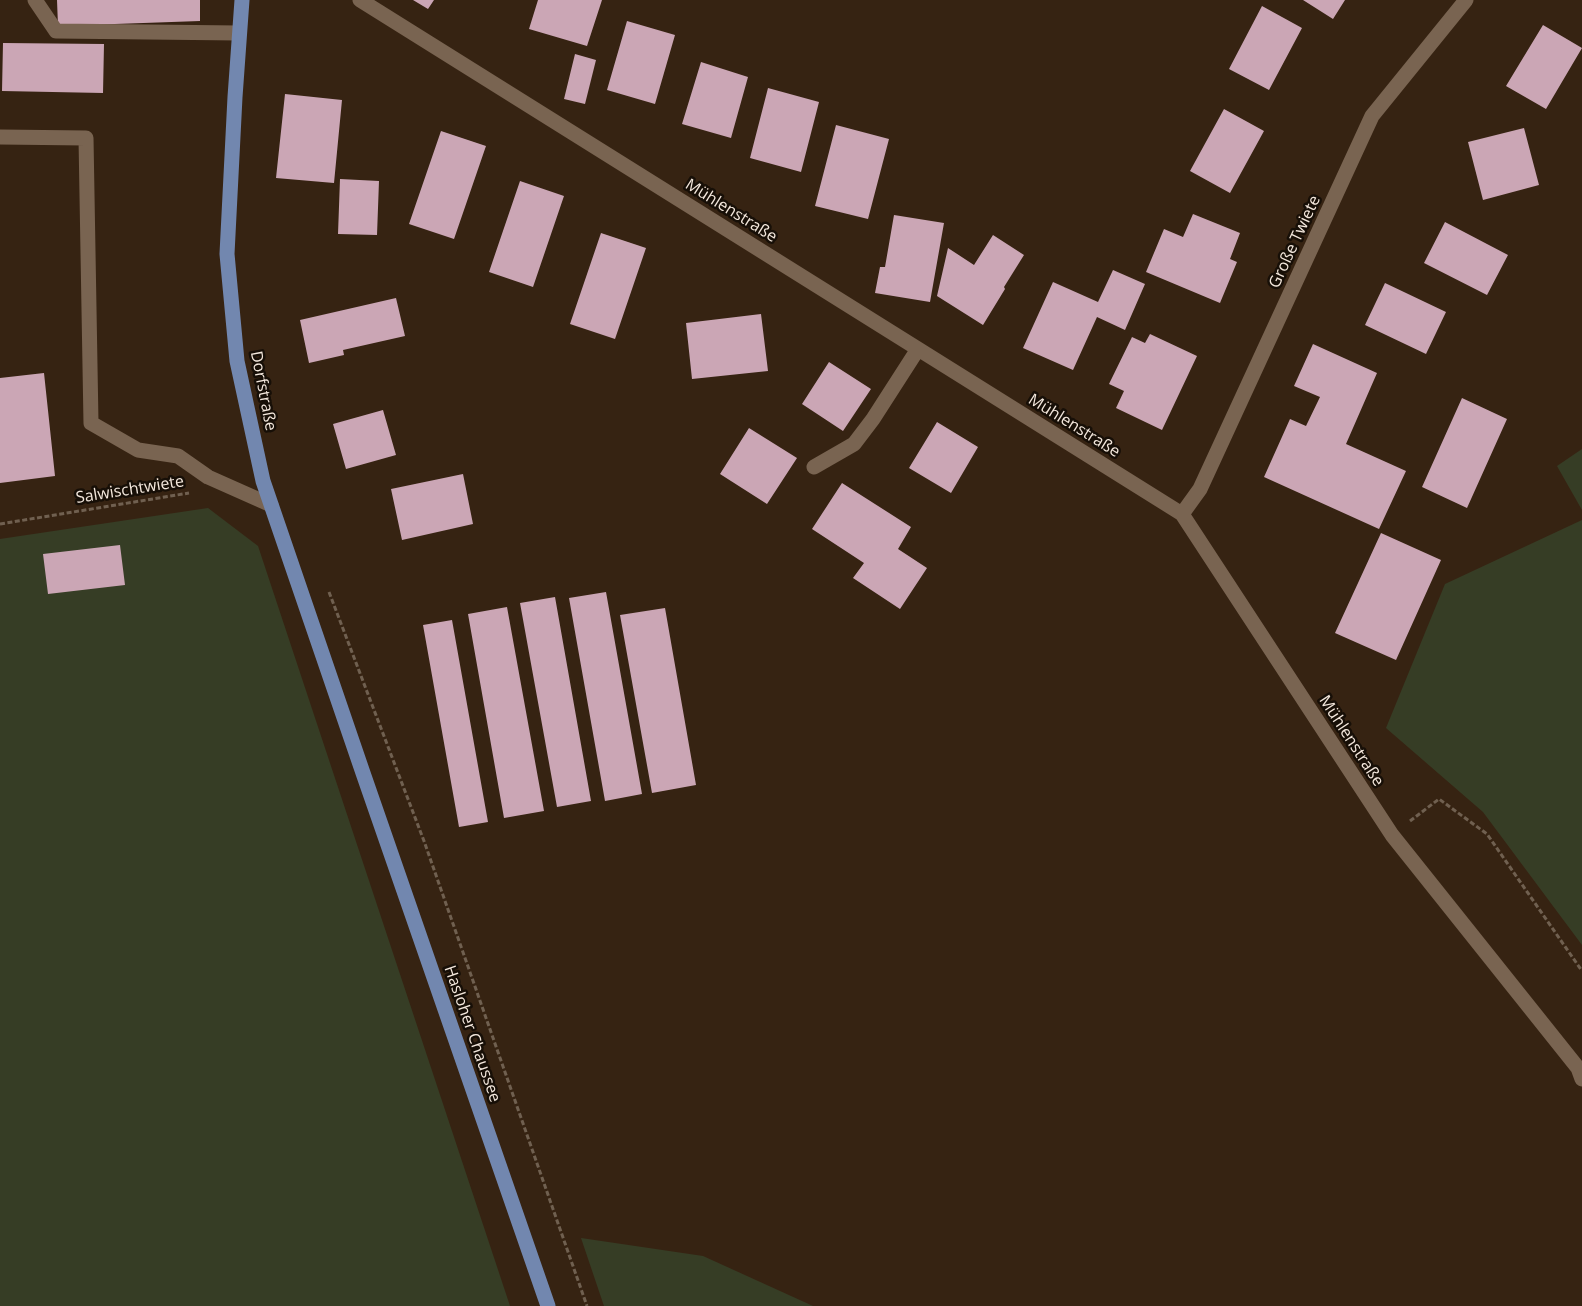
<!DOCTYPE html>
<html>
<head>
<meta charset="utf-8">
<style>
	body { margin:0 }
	canvas { display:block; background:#362312 }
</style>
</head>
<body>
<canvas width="1582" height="1306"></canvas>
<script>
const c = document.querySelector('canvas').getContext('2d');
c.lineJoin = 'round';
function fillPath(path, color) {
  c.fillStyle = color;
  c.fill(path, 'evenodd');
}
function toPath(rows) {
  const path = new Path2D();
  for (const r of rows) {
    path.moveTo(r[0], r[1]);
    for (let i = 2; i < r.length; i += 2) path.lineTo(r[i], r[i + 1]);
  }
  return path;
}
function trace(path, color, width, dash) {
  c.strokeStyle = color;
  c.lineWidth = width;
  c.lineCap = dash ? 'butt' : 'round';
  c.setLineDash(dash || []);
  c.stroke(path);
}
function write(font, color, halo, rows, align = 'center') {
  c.font = font + ' "Open Sans",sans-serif';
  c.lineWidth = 5;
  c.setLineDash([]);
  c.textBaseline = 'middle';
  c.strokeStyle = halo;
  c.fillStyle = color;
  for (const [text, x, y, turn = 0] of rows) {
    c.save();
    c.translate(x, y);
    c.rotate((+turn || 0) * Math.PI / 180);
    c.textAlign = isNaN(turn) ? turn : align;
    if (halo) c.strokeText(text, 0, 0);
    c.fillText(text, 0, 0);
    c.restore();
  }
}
fillPath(toPath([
	[1582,449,1582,510,1557,466],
	[208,508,258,546,510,1306,0,1306,0,539],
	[1582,520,1582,945,1483,812,1386,728,1445,584],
	[581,1238,703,1256,813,1306,604,1306]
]), '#363d25');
fillPath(toPath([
	[57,0,200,0,200,21,58,26],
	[413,0,434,0,428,9],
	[538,0,602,0,587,46,529,29],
	[1303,0,1345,0,1333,19],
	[1262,6,1302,28,1269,90,1229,69],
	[627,21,675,35,655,104,607,90],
	[1543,25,1582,48,1546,109,1506,86],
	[3,43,104,44,103,93,2,91],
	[575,54,596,60,585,104,564,99],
	[701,62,748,77,731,138,682,124],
	[768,88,819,102,801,172,750,158],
	[285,94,342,100,334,183,276,178],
	[1224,109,1264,131,1230,193,1190,171],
	[836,125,889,139,868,219,815,206],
	[1524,128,1539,185,1483,200,1468,142],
	[441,131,486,146,454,239,409,224],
	[340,179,379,181,377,235,338,234],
	[520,181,564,196,533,287,489,272],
	[1193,214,1240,233,1230,259,1237,262,1220,303,1146,272,1164,229,1183,237],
	[894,215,944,223,930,302,875,293,880,267,885,267],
	[1445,222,1508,255,1487,295,1424,263],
	[601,233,646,248,615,339,570,324],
	[993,235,1024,255,1004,287,1005,289,983,325,937,296,948,248,974,265],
	[1113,270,1145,284,1125,330,1097,317,1073,370,1023,348,1053,282,1098,302],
	[1385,283,1446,312,1426,354,1365,325],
	[396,298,405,336,343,350,344,355,309,363,300,320],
	[761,314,768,371,692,379,686,323],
	[1150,334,1197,356,1162,430,1116,408,1124,391,1109,384,1132,337,1145,343],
	[1313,344,1377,373,1346,444,1406,471,1379,529,1264,477,1290,419,1306,426,1320,397,1294,386],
	[829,362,871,389,843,431,802,404],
	[44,373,55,476,0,483,0,378],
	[1462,398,1507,419,1467,508,1422,487],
	[383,410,396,455,346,469,333,424],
	[937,422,978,447,951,493,909,468],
	[749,428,797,458,767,504,720,474],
	[463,474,473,524,402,540,391,489],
	[842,483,911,527,898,549,927,568,900,609,853,578,864,563,812,529],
	[1381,533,1441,560,1396,660,1335,633],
	[120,545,125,585,48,594,43,554],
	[606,592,642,794,605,801,569,598],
	[555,597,591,801,557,807,520,603],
	[507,607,544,811,504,818,468,614],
	[665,608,696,785,652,793,620,615],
	[452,620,488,822,459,827,423,625]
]), '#cba6b5');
trace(toPath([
	[0,524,189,493],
	[329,592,424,841,587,1306],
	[1410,821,1439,799,1487,834,1582,971]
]), '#706050', 3, [5, 2.5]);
trace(toPath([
	[35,0,56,31,239,33],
	[360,0,1182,514,1392,835,1578,1068,1582,1079],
	[0,137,86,138,91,423,138,450,178,456,208,477,271,505],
	[814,467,854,444,873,419,918,349],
	[1182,514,1200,489,1372,116,1466,0]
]), '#796451', 15);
trace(toPath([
	[242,0,235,97,227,254,237,361,263,481,363,773,548,1306]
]), '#7287af', 15);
write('16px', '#f4e8dd', '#170f07', [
	["Mühlenstraße",731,211,32],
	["Große Twiete",1295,242,-65],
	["Dorfstraße",263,391,79],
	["Mühlenstraße",1074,426,32],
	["Salwischtwiete",130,490,-9],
	["Mühlenstraße",1351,741,57],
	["Hasloher Chaussee",472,1034,71]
]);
</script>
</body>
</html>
